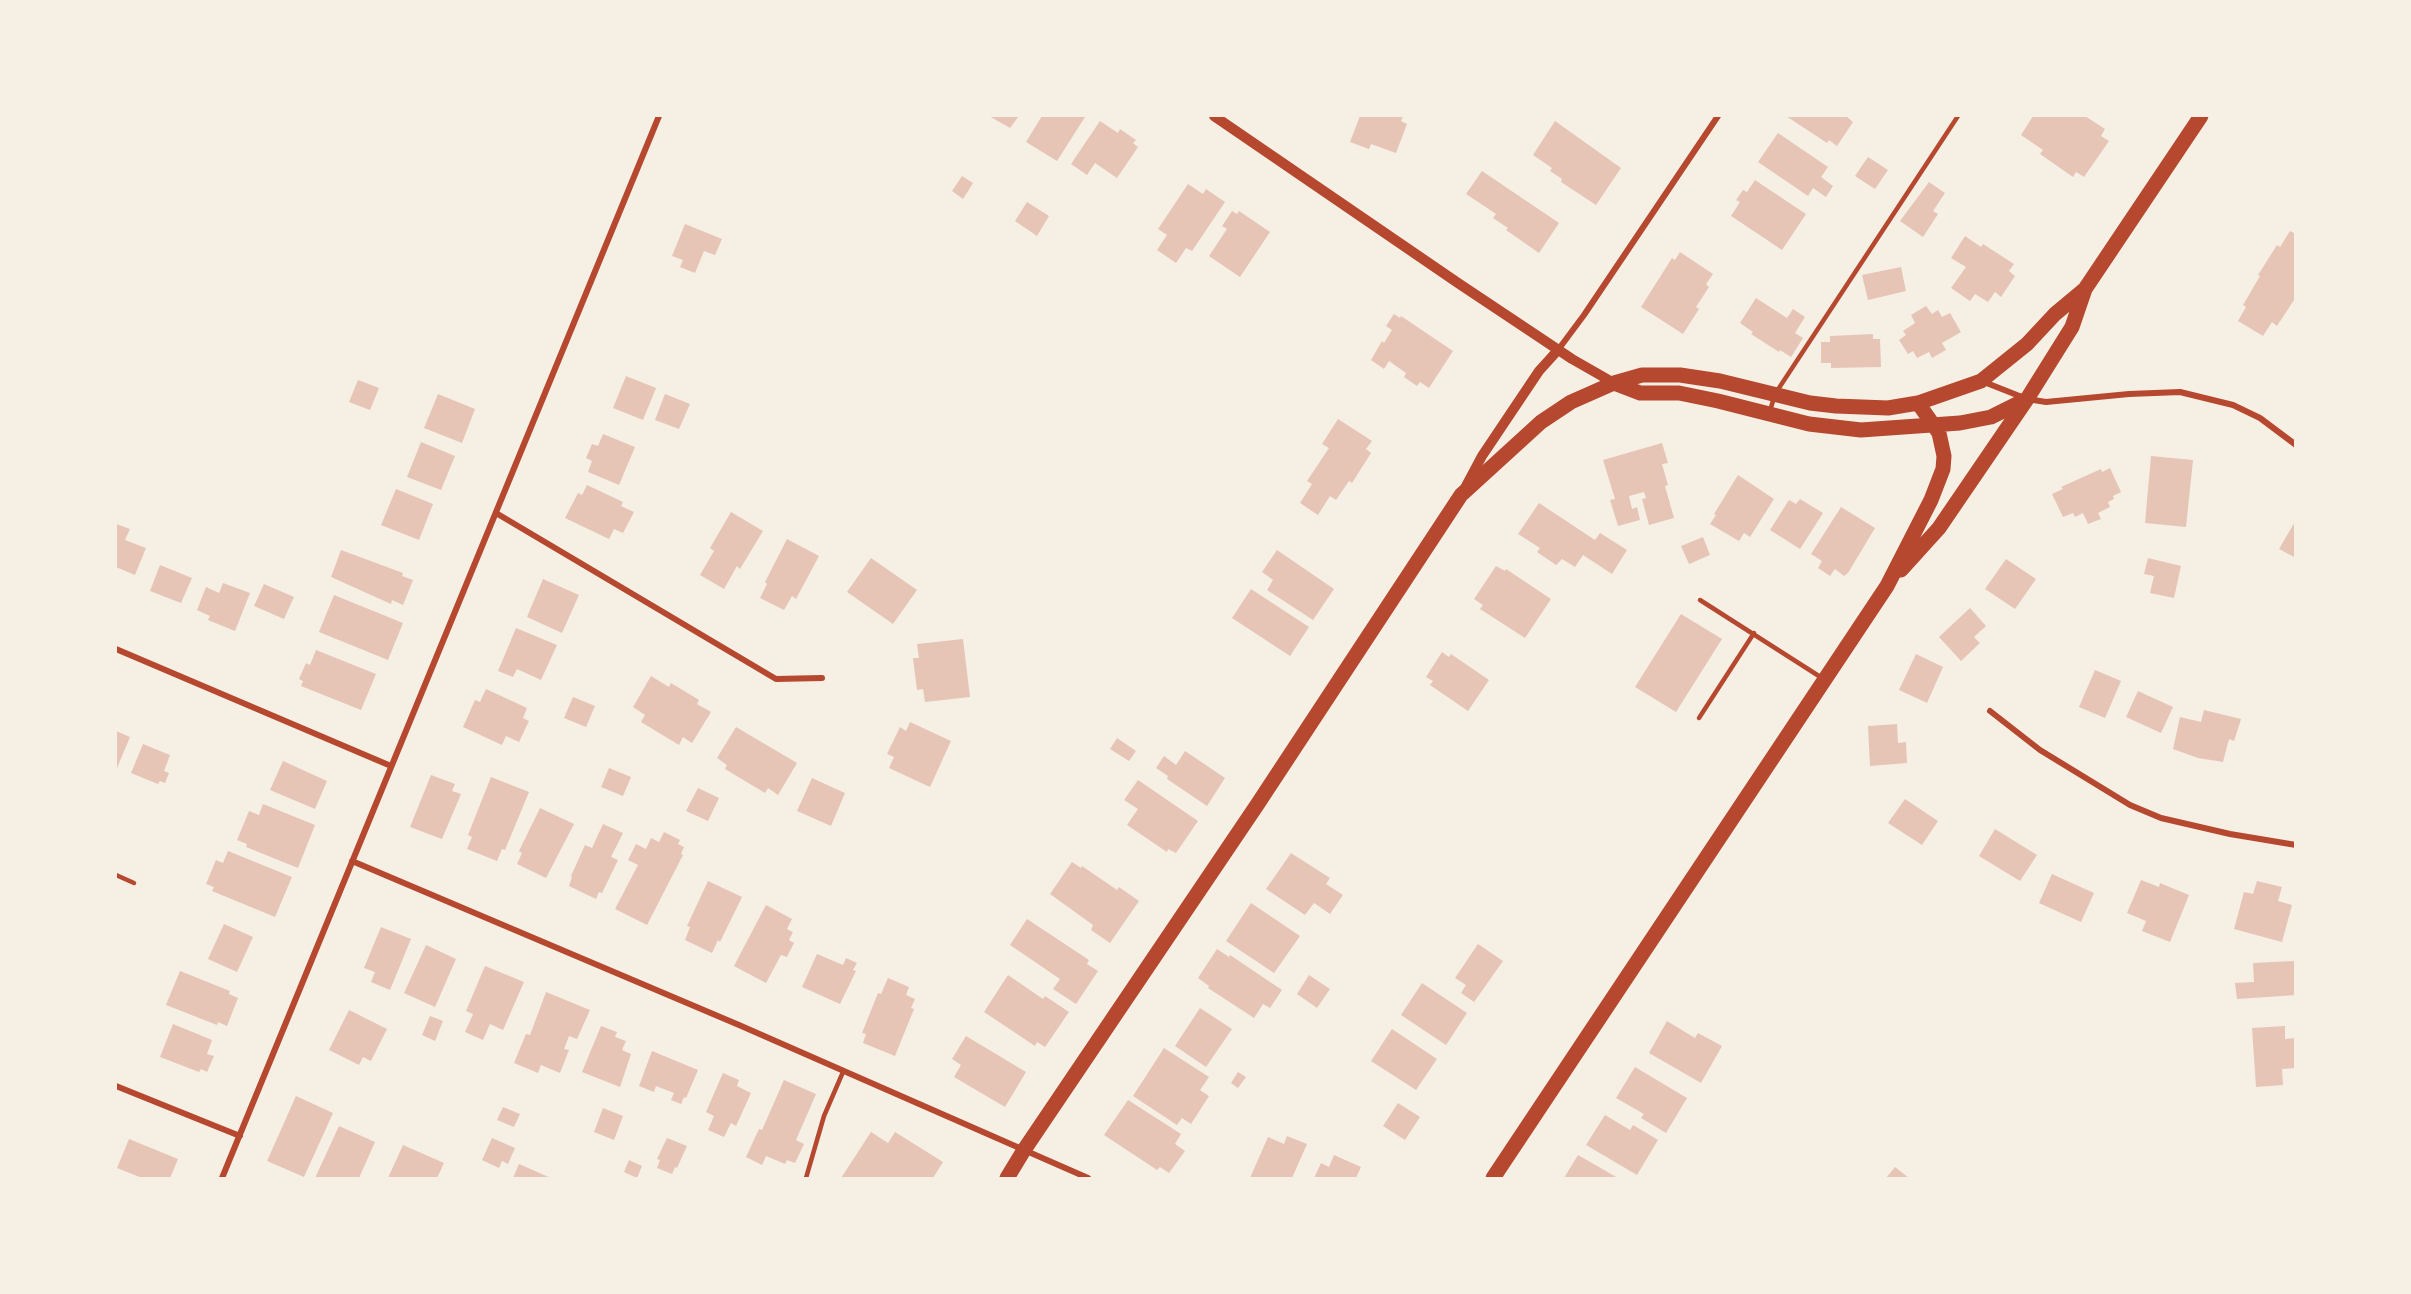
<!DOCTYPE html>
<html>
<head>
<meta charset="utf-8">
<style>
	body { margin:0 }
	#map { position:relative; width:2411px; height:1294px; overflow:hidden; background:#f6efe4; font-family:"Fira Sans",sans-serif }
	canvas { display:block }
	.frame { position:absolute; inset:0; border:117px solid #f6efe4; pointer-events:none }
</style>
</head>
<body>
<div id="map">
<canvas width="2411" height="1294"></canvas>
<div class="frame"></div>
</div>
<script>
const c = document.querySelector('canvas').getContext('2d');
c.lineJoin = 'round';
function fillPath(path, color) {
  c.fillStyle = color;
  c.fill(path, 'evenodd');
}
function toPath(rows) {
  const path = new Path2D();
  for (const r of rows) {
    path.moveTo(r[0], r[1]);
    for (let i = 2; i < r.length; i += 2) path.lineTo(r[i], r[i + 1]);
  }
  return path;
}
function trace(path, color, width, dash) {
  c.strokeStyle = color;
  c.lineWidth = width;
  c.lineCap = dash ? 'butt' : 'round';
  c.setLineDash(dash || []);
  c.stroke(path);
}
fillPath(toPath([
	[989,116,1019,116,1010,128],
	[1042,116,1085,117,1057,161,1026,142],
	[1360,116,1403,116,1401,121,1407,124,1396,153,1371,144,1369,149,1350,142],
	[1786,116,1846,116,1853,122,1837,146,1829,140,1827,143],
	[2033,116,2085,116,2105,129,2101,136,2109,141,2084,177,2076,172,2073,177,2040,154,2043,150,2021,135],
	[1100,121,1118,133,1120,129,1136,140,1133,143,1138,147,1117,178,1095,163,1087,175,1071,164],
	[1555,121,1621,168,1596,205,1561,182,1562,179,1550,171,1552,168,1533,155],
	[1778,133,1828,167,1821,177,1833,186,1826,197,1813,188,1808,196,1758,162],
	[1868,157,1888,170,1875,189,1855,176],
	[1482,171,1559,223,1539,253,1506,230,1508,228,1493,218,1496,214,1466,194],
	[962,176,973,183,963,199,952,191],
	[1755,180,1806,214,1782,250,1731,216,1740,202,1736,200,1743,190,1747,192],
	[1929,182,1945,193,1933,211,1938,214,1923,237,1900,221],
	[1188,184,1203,194,1206,189,1225,202,1192,251,1186,248,1176,263,1157,250,1167,235,1158,229],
	[1027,202,1049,216,1037,236,1015,221],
	[1232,211,1237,214,1239,211,1270,232,1240,277,1209,256,1227,229,1222,226],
	[685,224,722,239,715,255,704,251,695,273,680,267,683,260,672,256],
	[2290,231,2296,234,2296,297,2277,326,2272,322,2263,336,2238,321,2246,307,2243,305,2260,276,2258,275,2277,245,2280,247],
	[1965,236,1981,247,1983,244,2014,264,2009,271,2015,276,2001,297,1995,292,1988,302,1975,294,1970,301,1951,288,1966,267,1951,258],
	[1680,252,1713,274,1706,284,1709,287,1696,307,1699,309,1683,334,1641,307,1672,258,1675,260],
	[1901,267,1906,291,1868,300,1862,275],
	[1756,298,1787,318,1793,309,1805,317,1795,333,1803,338,1791,357,1780,350,1779,352,1751,334,1753,332,1740,323],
	[1926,306,1932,314,1938,310,1942,317,1950,313,1961,332,1942,343,1946,350,1932,358,1929,352,1917,358,1913,351,1908,354,1899,340,1906,335,1903,331,1915,323,1911,315],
	[1394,314,1400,318,1401,316,1453,351,1429,388,1420,382,1417,386,1404,377,1406,373,1389,361,1384,369,1371,360,1382,341,1384,343,1392,330,1386,326],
	[1873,334,1873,339,1880,339,1881,367,1831,368,1831,363,1821,363,1821,342,1830,342,1830,336],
	[626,376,656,388,643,420,613,408],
	[358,380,379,388,370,410,349,402],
	[438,394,475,409,462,443,424,428],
	[665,394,690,404,679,429,655,420],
	[1338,419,1372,441,1366,449,1371,453,1352,483,1349,481,1336,500,1330,496,1318,515,1300,503,1312,484,1307,481,1329,448,1322,444],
	[603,434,635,447,619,485,588,472,592,461,586,458,592,444,598,446],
	[421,442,455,456,441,490,407,477],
	[1662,443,1668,463,1662,464,1668,485,1665,486,1674,518,1649,525,1642,499,1646,498,1644,492,1629,496,1632,509,1637,507,1640,520,1618,526,1610,500,1615,499,1603,460],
	[2151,456,2193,460,2186,527,2145,523],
	[2110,468,2121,492,2113,496,2114,499,2108,502,2110,507,2098,513,2101,519,2088,524,2083,513,2075,517,2073,513,2063,517,2052,494,2063,489,2061,487,2101,469,2102,472],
	[1738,475,1774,499,1750,537,1744,533,1739,541,1710,524,1716,515,1714,514],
	[587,485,623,502,621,506,634,512,623,533,614,529,609,539,565,518,578,493,582,495],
	[396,489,433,504,419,540,381,525],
	[1800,499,1823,513,1800,549,1770,530,1789,500,1796,504],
	[1539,503,1595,540,1600,533,1627,550,1612,574,1583,555,1575,567,1562,559,1556,565,1537,552,1540,548,1518,534],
	[1841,507,1875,528,1848,573,1844,576,1835,569,1830,576,1818,568,1822,561,1811,554],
	[731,512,763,531,740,569,737,566,724,589,700,575,714,551,710,548],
	[2296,520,2296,558,2279,549],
	[116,524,130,529,125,540,146,548,135,575,116,567],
	[1703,537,1710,555,1689,564,1681,546],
	[787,539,819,556,796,599,792,596,784,610,760,598,767,584,765,582],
	[341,550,403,573,402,576,413,580,403,605,392,600,391,604,331,577],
	[1277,550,1334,589,1313,620,1267,590,1273,580,1262,572],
	[871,558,917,590,893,624,847,592],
	[2148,558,2181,566,2174,598,2150,593,2154,576,2144,574],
	[2006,559,2036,579,2015,609,1985,589],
	[160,565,192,578,181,603,150,591],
	[1496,566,1505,571,1506,569,1551,599,1525,638,1480,609,1483,605,1474,599],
	[543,579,579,595,562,633,527,617],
	[223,583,250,593,235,631,208,620,210,616,197,610,206,587,219,593],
	[264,584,294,597,284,619,254,606],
	[1251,589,1309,627,1290,656,1232,618],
	[334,595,403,623,388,660,319,632],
	[1970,608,1986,626,1974,637,1980,643,1961,661,1939,637],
	[1681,614,1722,639,1676,712,1635,687],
	[516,628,557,645,541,680,517,669,513,677,498,671],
	[963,639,970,697,925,702,923,689,917,690,913,658,919,658,917,644],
	[316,650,376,674,361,710,301,686,303,681,299,679,306,663,310,665],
	[1442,652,1449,657,1451,654,1489,680,1468,711,1430,685,1433,681,1426,677],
	[1916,654,1943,667,1927,703,1899,690],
	[2095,670,2121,681,2105,718,2079,707],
	[651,676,669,687,671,683,699,700,697,704,711,712,692,743,683,737,679,745,641,722,645,715,633,707],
	[486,689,527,708,523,718,529,721,519,742,506,736,502,745,463,727,475,700,480,702],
	[2138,691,2173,707,2161,733,2126,717],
	[573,697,595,706,586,727,564,718],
	[2204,710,2241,719,2234,741,2229,739,2223,762,2198,758,2173,749,2180,717,2201,722],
	[910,722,951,741,930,787,889,768,894,757,887,754,900,727,906,731],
	[1897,724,1898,743,1906,742,1907,763,1870,766,1868,726],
	[736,727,797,763,778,795,768,788,765,793,725,769,727,765,717,758],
	[116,731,130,737,117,768,116,767],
	[1117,738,1136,751,1129,761,1110,749],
	[143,744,170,755,164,771,169,773,165,783,160,781,158,784,131,773],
	[1185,751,1225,778,1207,806,1167,779,1168,776,1156,768,1164,756,1176,765],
	[283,761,327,781,315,809,270,790],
	[609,768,631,777,623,796,601,787],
	[431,775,455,784,452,791,461,794,442,839,410,827],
	[491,777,529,792,505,850,502,849,497,861,467,849,472,837,468,835],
	[812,778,845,793,831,826,797,811],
	[1138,780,1198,821,1176,853,1168,849,1167,852,1127,825,1138,809,1124,800],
	[698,788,719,798,708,821,686,811],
	[1905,799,1938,821,1922,845,1888,823],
	[263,804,315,825,298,868,246,847,247,844,237,840,249,811,259,815],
	[540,808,574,824,546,878,517,864,522,853,519,851],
	[603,824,623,833,611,857,618,860,602,893,599,892,596,899,569,886,572,877,571,876,585,845,592,848],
	[1995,829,2037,855,2020,881,1979,856],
	[664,832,680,840,678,844,684,847,681,854,683,855,647,925,615,909,638,865,628,860,636,844,646,849,651,838,659,842],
	[228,851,292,877,275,917,212,891,214,887,206,884,216,860,223,863],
	[1291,853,1330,878,1326,884,1343,895,1330,914,1314,903,1305,915,1266,889],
	[1072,862,1081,868,1082,866,1117,890,1119,887,1139,901,1110,943,1091,930,1093,925,1050,894],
	[2052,874,2094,893,2081,922,2039,903],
	[2141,880,2159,887,2160,883,2189,895,2170,942,2142,931,2146,921,2127,913],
	[708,881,742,897,720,942,718,940,712,953,685,940,690,927,687,926],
	[2257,881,2282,887,2278,901,2292,905,2282,942,2234,929,2244,892,2253,894],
	[1251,903,1300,936,1274,973,1226,941],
	[766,905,792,919,787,929,793,932,789,940,794,943,787,957,781,955,766,983,734,966],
	[1027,919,1089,960,1087,964,1098,971,1076,1004,1053,989,1060,979,1010,945],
	[224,924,253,937,237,972,208,959],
	[381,927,411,939,390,990,371,982,375,972,364,968],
	[1478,944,1503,961,1474,1002,1461,993,1466,985,1455,978],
	[426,945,456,959,435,1007,404,993],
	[1217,949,1229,957,1230,955,1282,990,1270,1008,1263,1004,1254,1018,1208,988,1209,986,1198,978],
	[817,954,843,965,846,958,857,963,853,970,856,971,840,1004,802,987],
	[2294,961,2296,995,2237,999,2235,983,2254,982,2253,963],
	[485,966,524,982,503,1030,490,1024,483,1040,465,1032,473,1014,466,1011],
	[180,971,230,991,229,994,238,998,227,1026,218,1022,217,1025,166,1005],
	[1008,975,1043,999,1045,996,1069,1012,1045,1047,1037,1042,1035,1046,984,1012],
	[1309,975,1330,989,1317,1008,1297,994],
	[888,978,909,987,906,995,915,999,911,1008,914,1009,895,1056,863,1043,866,1034,862,1033,878,993,881,994],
	[1422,983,1467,1013,1446,1045,1401,1015],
	[546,992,590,1010,577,1039,569,1036,564,1049,569,1050,560,1073,541,1065,538,1073,514,1063,526,1034,530,1035],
	[1200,1008,1232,1029,1206,1067,1175,1046],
	[349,1010,387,1029,371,1061,363,1057,359,1065,329,1050],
	[430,1016,443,1021,435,1041,422,1035],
	[1667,1021,1695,1038,1698,1033,1722,1046,1701,1083,1649,1053],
	[173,1024,212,1040,207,1054,214,1056,207,1072,201,1069,199,1072,160,1057],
	[601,1026,617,1032,615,1037,626,1041,622,1050,631,1054,620,1087,582,1072],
	[2285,1026,2285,1039,2296,1038,2296,1068,2282,1069,2283,1085,2256,1087,2252,1028],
	[1392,1029,1437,1059,1416,1090,1371,1061],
	[966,1036,1026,1072,1005,1107,954,1077,961,1065,952,1059],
	[1164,1048,1209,1077,1200,1090,1209,1096,1191,1124,1182,1118,1177,1125,1133,1096],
	[652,1051,698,1070,686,1098,684,1097,681,1104,671,1100,674,1093,656,1086,654,1092,639,1086],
	[1635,1067,1687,1098,1666,1133,1641,1118,1644,1114,1616,1098],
	[1238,1072,1246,1077,1238,1088,1231,1083],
	[723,1073,739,1080,737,1086,751,1093,736,1126,731,1123,724,1137,708,1130,714,1116,706,1112],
	[784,1080,816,1094,796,1140,804,1144,795,1163,787,1160,785,1164,766,1156,762,1165,746,1157,759,1129,762,1130],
	[296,1096,333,1113,304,1177,267,1161],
	[1128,1100,1181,1134,1175,1144,1185,1151,1169,1173,1160,1167,1157,1170,1104,1135],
	[1398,1103,1420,1117,1405,1140,1383,1126],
	[503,1107,520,1114,514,1127,497,1120],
	[603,1108,623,1116,614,1140,594,1132],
	[1605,1115,1630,1130,1633,1125,1658,1140,1637,1175,1586,1145],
	[339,1126,375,1142,359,1178,315,1178],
	[871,1132,888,1143,895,1132,943,1162,933,1178,841,1178],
	[1287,1136,1307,1144,1292,1178,1250,1178,1268,1137,1284,1144],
	[492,1138,515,1148,508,1164,502,1161,499,1168,482,1160],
	[667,1138,687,1146,677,1168,675,1167,672,1174,657,1168,660,1160,657,1159],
	[129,1139,178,1159,170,1178,142,1178,117,1168],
	[403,1145,444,1163,437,1178,388,1178],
	[1334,1155,1361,1167,1356,1178,1314,1178,1321,1163,1329,1167],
	[1578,1155,1618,1178,1564,1178],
	[629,1160,642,1166,637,1178,624,1172],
	[519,1164,551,1178,513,1178],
	[1895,1167,1909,1178,1886,1178]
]), '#e6c5b7');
trace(toPath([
	[1770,411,1775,394,1958,116],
	[1700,600,1822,678],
	[1699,718,1754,633],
	[116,875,134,883],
	[806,1178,824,1116,843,1072]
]), '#b5482f', 4.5);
trace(toPath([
	[1558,350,1584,315,1718,116],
	[1984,382,2027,399,2046,402,2129,394,2180,392,2233,405,2260,418,2296,445],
	[496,513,776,679,822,678],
	[116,649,391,766],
	[1990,711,2040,750,2130,805,2161,818,2230,834,2296,845],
	[352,861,739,1025,1088,1178],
	[116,1086,240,1136],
	[222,1178,659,116]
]), '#b5482f', 6);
trace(toPath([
	[1214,116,1458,283,1572,359,1614,383],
	[1466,486,1482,456,1539,371,1558,350]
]), '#b5482f', 10);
trace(toPath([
	[1614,383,1640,393,1679,393,1718,401,1809,424,1861,430,1960,423,1991,417,2027,399],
	[1901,570,1939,528,2027,399,2072,327,2085,289,2201,116],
	[1007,1178,1024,1150,1257,805,1461,495,1541,422,1571,402,1614,383,1642,375,1680,375,1720,381,1810,403,1836,406,1888,408,1918,403,1981,381,2027,344,2055,314,2085,289],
	[1493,1178,1887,586,1931,500,1943,469,1944,456,1939,433,1918,403]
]), '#b5482f', 15);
</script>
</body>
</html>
